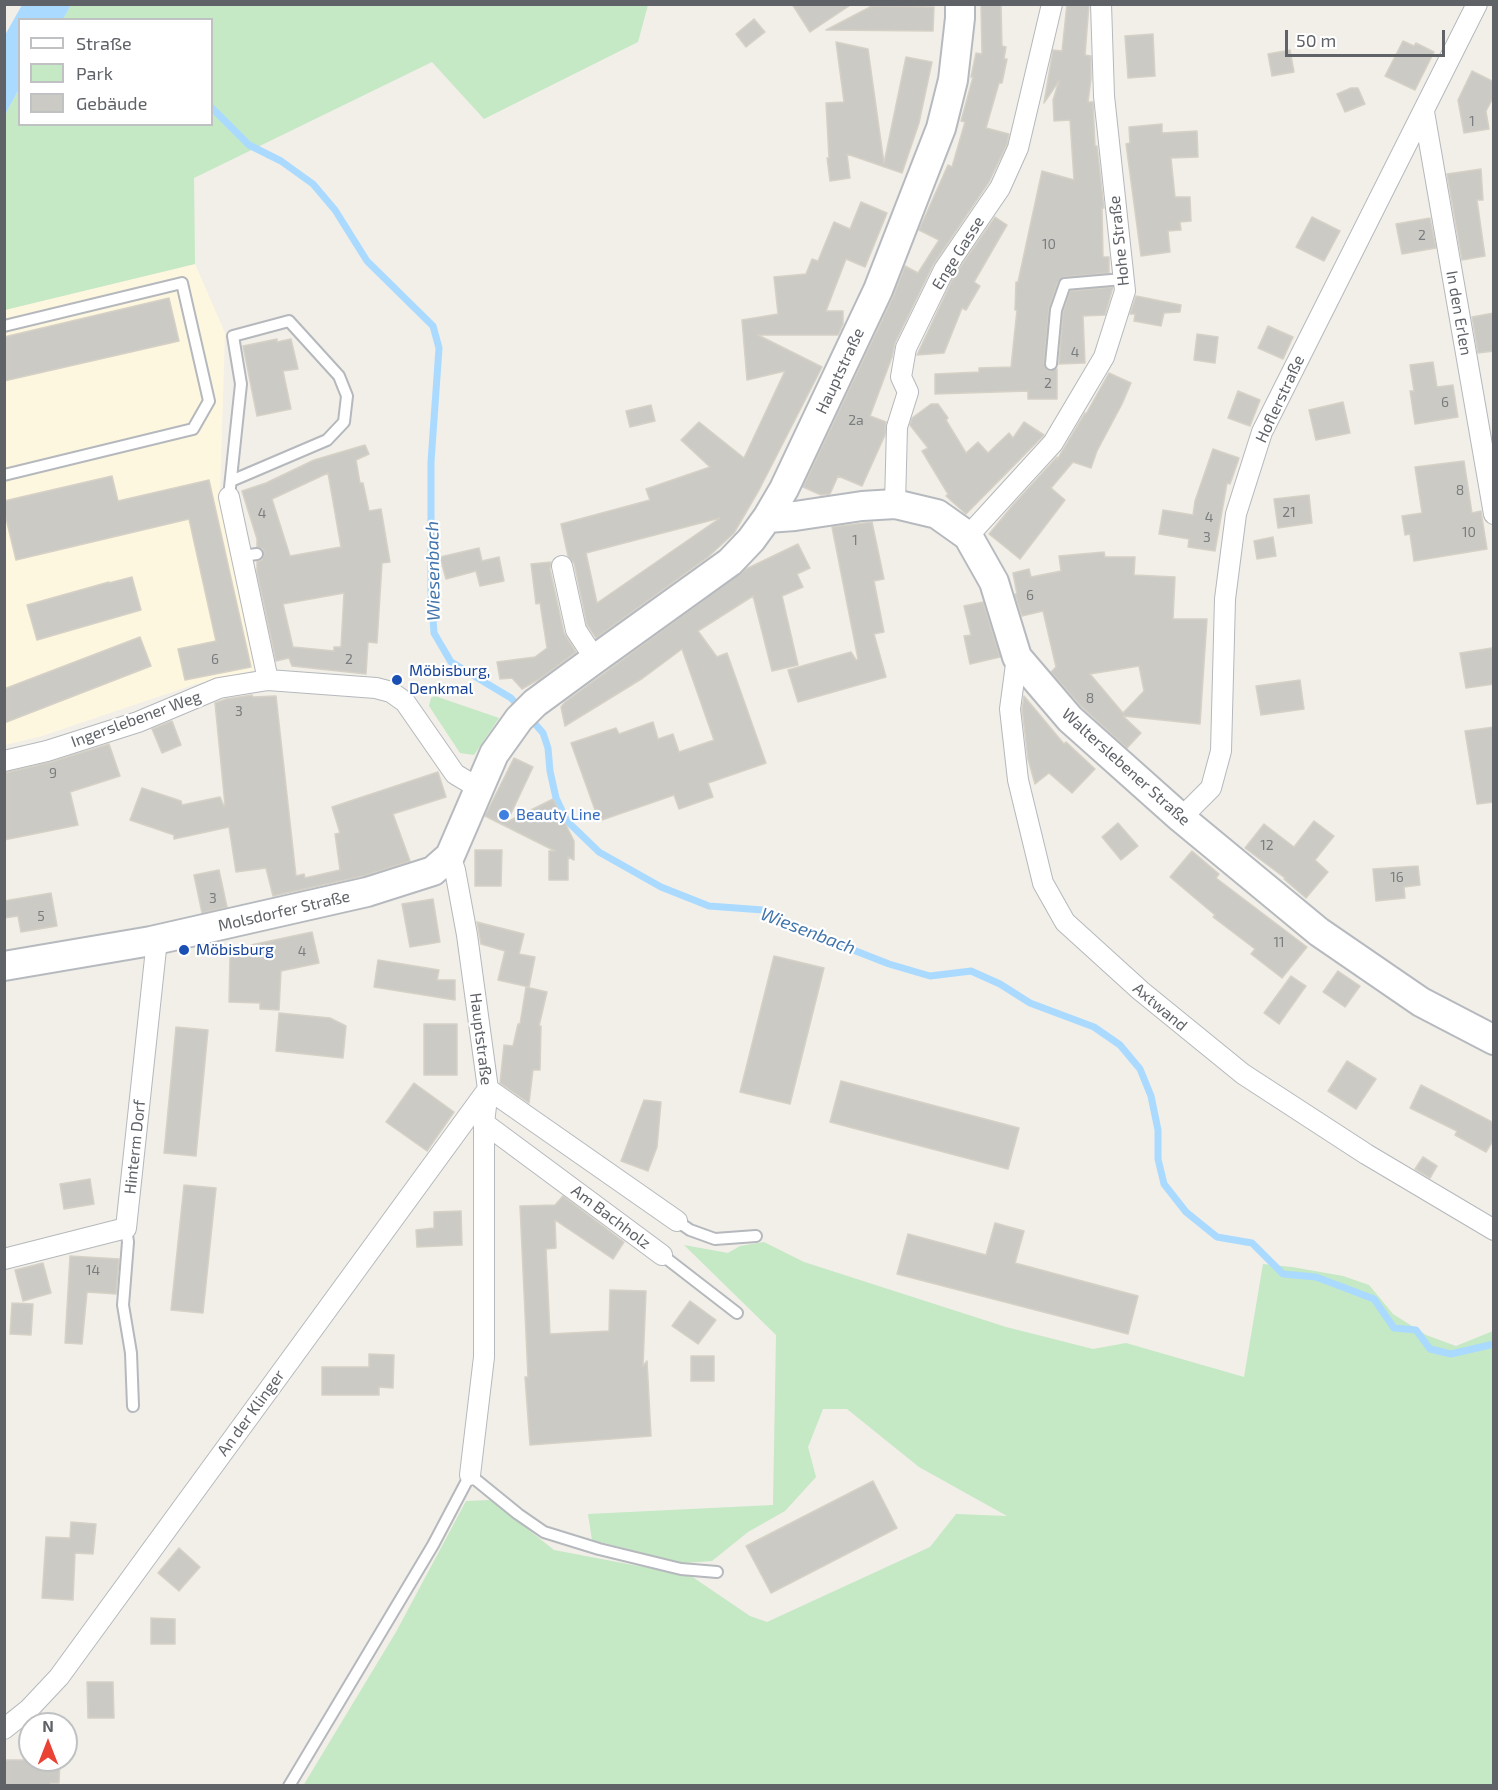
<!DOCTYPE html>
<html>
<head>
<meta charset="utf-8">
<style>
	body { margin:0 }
	#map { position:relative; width:1498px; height:1790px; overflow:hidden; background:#f1efe8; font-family:"Exo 2",sans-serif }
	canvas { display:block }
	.frame { position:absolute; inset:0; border:6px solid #5f6368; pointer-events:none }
	.legend { position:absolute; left:18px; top:18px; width:195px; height:108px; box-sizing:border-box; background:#fff; border:2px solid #bfc1c3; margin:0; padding:8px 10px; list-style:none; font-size:18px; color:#5f6368 }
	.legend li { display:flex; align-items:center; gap:12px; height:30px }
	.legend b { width:30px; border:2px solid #bfc1c3 }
	.north { position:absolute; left:18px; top:1712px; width:60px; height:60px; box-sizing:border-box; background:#fff; border:2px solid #bfc1c3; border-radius:50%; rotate:0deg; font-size:16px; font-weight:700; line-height:24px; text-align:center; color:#5f6368 }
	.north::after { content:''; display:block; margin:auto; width:21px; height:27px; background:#ea4335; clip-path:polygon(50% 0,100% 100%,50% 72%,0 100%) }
	.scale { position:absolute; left:1285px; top:30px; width:160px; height:27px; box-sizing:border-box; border:3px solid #5f6368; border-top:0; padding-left:8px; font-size:18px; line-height:21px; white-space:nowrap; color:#5f6368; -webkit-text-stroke:4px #fff; paint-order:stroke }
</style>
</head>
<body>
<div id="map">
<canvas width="1498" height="1790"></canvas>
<div class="frame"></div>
<ul class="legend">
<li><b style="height:8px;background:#fff"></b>Straße</li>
<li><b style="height:16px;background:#c5e8c5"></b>Park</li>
<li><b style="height:16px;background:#cccac5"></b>Gebäude</li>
</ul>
<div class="north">N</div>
<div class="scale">50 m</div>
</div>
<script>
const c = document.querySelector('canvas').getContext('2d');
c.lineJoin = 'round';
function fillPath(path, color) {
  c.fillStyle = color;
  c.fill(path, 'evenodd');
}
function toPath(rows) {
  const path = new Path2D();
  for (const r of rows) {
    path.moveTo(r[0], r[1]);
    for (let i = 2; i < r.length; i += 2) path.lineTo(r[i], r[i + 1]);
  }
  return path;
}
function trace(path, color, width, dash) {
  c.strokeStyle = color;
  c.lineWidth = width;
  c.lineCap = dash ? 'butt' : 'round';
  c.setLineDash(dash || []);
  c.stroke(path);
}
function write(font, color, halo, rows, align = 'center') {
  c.font = font + ' "Exo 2",sans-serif';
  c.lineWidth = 4.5;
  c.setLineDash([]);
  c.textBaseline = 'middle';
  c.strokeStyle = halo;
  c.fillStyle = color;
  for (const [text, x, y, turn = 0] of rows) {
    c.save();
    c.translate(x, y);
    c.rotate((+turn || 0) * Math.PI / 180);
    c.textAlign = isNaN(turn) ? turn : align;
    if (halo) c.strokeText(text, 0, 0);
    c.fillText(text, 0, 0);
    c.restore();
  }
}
fillPath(toPath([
	[195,264,225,333,220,494,255,670,196,684,42,736,5,745,4,310]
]), '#fef7e0');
fillPath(toPath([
	[71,5,648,5,638,42,484,119,432,62,194,178,195,264,5,310,5,115,19,89,20,124,212,124,212,20,63,19],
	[435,696,499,718,474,755,460,753,429,706,431,698],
	[764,1242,804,1262,1006,1327,1093,1349,1126,1343,1244,1377,1263,1264,1292,1267,1343,1276,1369,1285,1393,1314,1426,1335,1456,1346,1493,1331,1493,1785,303,1786,396,1632,466,1501,491,1500,554,1550,691,1576,750,1616,767,1622,930,1547,956,1514,1007,1516,919,1467,847,1409,823,1409,808,1447,816,1477,785,1511,748,1532,712,1561,683,1563,592,1540,588,1514,773,1505,776,1335,684,1245,728,1253,740,1246]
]), '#c5e8c5');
fillPath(toPath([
	[22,5,71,5,63,19,20,20,19,89,5,115,5,35]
]), '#aadaff');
trace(toPath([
	[212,108,249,145,281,161,313,184,335,210,367,261,433,326,439,348,431,462,431,591,434,633,451,662,511,698,521,709],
	[529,717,543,733,548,748,550,771,556,798,567,821,599,852,661,887,709,906,763,910,815,935,889,964,930,976,971,971,1000,984,1030,1003,1094,1027,1120,1045,1140,1069,1151,1096,1158,1130,1158,1159,1164,1184,1186,1212,1217,1237,1252,1243,1283,1274,1316,1277,1374,1299,1394,1328,1416,1330,1430,1349,1451,1354,1494,1344]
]), '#aadaff', 7);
const building = toPath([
	[792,4,852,4,810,32,792,4],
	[981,4,1001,4,1002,46,1006,47,1004,59,1007,59,1002,83,999,83,986,128,1009,134,1007,144,989,182,933,265,895,343,892,357,870,416,886,422,885,435,862,486,838,476,830,494,821,495,803,487,893,297,905,266,918,273,939,240,919,230,948,165,952,167,965,122,961,121,973,77,971,77,976,53,982,54,981,4],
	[1067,4,1089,4,1085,55,1091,56,1091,79,1088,102,1093,102,1095,146,1097,146,1104,208,1102,208,1103,257,1109,257,1109,273,1064,277,1058,282,1049,309,1044,363,1047,370,1051,371,1057,369,1057,399,1028,399,1028,391,935,394,935,374,979,372,979,368,1011,367,1017,310,1015,310,1016,282,1018,282,1042,171,1074,180,1070,120,1054,121,1053,100,1059,81,1044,103,1053,50,1062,51,1067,4],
	[872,6,934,7,933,31,826,30,872,6],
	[754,19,765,32,746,47,736,34,754,19],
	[1153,34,1155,76,1128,78,1125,36,1153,34],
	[1403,41,1414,46,1416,43,1434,52,1415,90,1385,76,1403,41],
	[836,42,868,49,884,163,906,57,932,62,919,123,902,173,847,154,850,178,830,181,827,158,829,158,826,103,844,102,836,42],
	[1290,50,1294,72,1272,76,1268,54,1290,50],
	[1472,71,1494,82,1494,96,1486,111,1489,129,1464,133,1458,100,1472,71],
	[1351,88,1358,88,1365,104,1345,112,1337,94,1351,88],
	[1162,124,1162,133,1197,131,1198,157,1171,158,1175,197,1190,197,1191,221,1180,222,1181,230,1168,231,1170,252,1141,256,1126,144,1130,143,1129,127,1162,124],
	[1481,169,1483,200,1477,200,1485,256,1462,260,1447,174,1481,169],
	[861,202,887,213,865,267,846,259,826,311,843,311,843,324,838,335,758,335,822,367,759,490,734,533,708,557,596,638,587,625,574,563,568,556,561,524,650,500,646,489,710,467,681,440,699,422,744,458,785,371,747,380,742,320,778,314,774,277,806,274,812,259,818,261,834,222,850,229,861,202],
	[720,518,597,603,586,553,720,518],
	[995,217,1007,225,974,282,980,286,966,310,962,308,944,353,917,355,954,276,995,217],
	[1312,217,1340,231,1324,261,1296,247,1312,217],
	[1430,218,1436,248,1402,254,1396,224,1430,218],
	[1113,287,1105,315,1083,316,1085,363,1059,364,1063,312,1070,291,1113,287],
	[1136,296,1181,305,1180,312,1164,313,1161,326,1134,321,1135,314,1130,314,1136,296],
	[169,298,179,341,4,381,4,337,169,298],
	[1494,313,1494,351,1478,353,1472,317,1494,313],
	[1268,326,1293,337,1283,359,1258,348,1268,326],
	[1197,334,1218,337,1215,363,1194,360,1197,334],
	[277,339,277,342,291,339,298,369,283,371,291,409,257,416,243,346,277,339],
	[1433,362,1437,387,1453,385,1458,417,1415,424,1410,391,1414,391,1410,365,1433,362],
	[1109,373,1131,383,1122,404,1097,451,1091,468,1073,462,1051,488,1065,500,1020,559,989,534,1013,505,1057,457,1057,460,1085,413,1086,414,1109,373],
	[1238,391,1260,400,1250,426,1228,418,1238,391],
	[1343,402,1350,433,1316,440,1309,410,1343,402],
	[931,404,938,404,948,418,946,420,966,453,978,442,988,453,1009,433,1013,438,1024,422,1044,435,966,514,946,496,948,494,922,451,928,448,910,425,912,418,931,404],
	[651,405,655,421,630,427,626,411,651,405],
	[365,445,369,454,356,460,360,483,363,483,369,511,381,509,390,562,382,563,377,643,368,642,366,674,292,666,289,658,276,661,257,572,257,562,262,560,264,552,263,549,257,547,257,539,242,491,266,483,314,460,365,445],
	[328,473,341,547,290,556,272,499,328,473],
	[344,593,341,647,334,647,334,651,293,647,283,604,344,593],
	[1213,449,1239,458,1230,484,1227,483,1215,551,1188,547,1189,539,1159,534,1163,510,1193,515,1195,501,1213,449],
	[1464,461,1472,513,1481,511,1487,549,1414,561,1410,534,1405,535,1402,516,1422,513,1415,467,1464,461],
	[112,476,118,501,209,480,251,667,185,680,178,649,216,641,189,519,16,560,4,510,4,501,112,476],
	[1309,495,1312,523,1278,528,1274,499,1309,495],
	[872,522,884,579,874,581,884,632,874,634,886,677,798,702,788,670,851,652,856,660,858,659,832,527,872,522],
	[1273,537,1276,556,1257,559,1254,541,1273,537],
	[798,544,810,568,797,574,803,587,782,596,798,665,772,671,753,596,698,631,717,657,727,653,766,763,708,783,713,797,679,809,674,795,599,821,571,743,616,728,619,734,653,722,658,739,673,734,679,752,714,740,682,649,643,678,565,726,561,707,565,702,746,569,798,544],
	[479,548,482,561,499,557,504,581,480,586,476,571,446,579,440,557,479,548],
	[1104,552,1105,557,1135,557,1134,575,1175,577,1173,619,1207,619,1200,724,1123,716,1141,733,1127,748,1082,707,1051,672,1056,667,1043,611,1022,616,1015,594,1017,594,1013,573,1029,569,1031,577,1061,571,1059,556,1104,552],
	[1139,666,1144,691,1123,713,1090,674,1139,666],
	[551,562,550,569,564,633,576,652,541,678,522,689,512,678,500,679,497,662,535,657,547,648,540,603,536,604,531,564,551,562],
	[132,577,141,610,37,640,27,605,109,582,109,583,132,577],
	[983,602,1000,657,970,664,964,636,971,635,964,606,983,602],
	[140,637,151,666,4,723,4,689,140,637],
	[1492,648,1494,684,1466,688,1460,653,1492,648],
	[1300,680,1304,709,1261,715,1256,686,1300,680],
	[252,695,253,697,276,696,296,876,304,874,305,878,340,870,335,834,340,833,332,807,438,772,446,797,393,814,410,861,363,876,273,896,266,868,236,872,229,827,174,839,174,835,130,820,142,788,181,801,182,805,220,797,224,806,225,805,215,703,226,699,252,695],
	[1024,696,1064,744,1066,742,1095,769,1072,793,1049,773,1035,784,1028,759,1022,709,1024,696],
	[172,721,181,745,162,753,152,729,172,721],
	[1494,727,1494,802,1477,804,1465,731,1494,727],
	[109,744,120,776,70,792,78,825,4,840,4,773,51,762,109,744],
	[514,758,533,767,507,822,553,799,574,841,574,860,568,857,568,880,549,880,549,851,555,851,485,816,514,758],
	[1314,821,1334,836,1315,860,1328,872,1306,898,1284,879,1285,878,1245,848,1264,824,1294,847,1314,821],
	[1118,823,1138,846,1121,860,1102,837,1118,823],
	[475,850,502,850,501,886,475,886,475,850],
	[1192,851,1219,874,1216,878,1307,947,1282,978,1251,954,1255,949,1213,917,1215,915,1170,877,1192,851],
	[1418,866,1420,885,1404,887,1405,898,1376,901,1373,869,1418,866],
	[219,870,227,907,202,913,194,875,219,870],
	[51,893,57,926,21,932,18,916,4,918,4,901,51,893],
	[433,899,440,942,410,947,402,904,433,899],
	[477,922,524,934,519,954,535,957,529,987,498,980,505,951,481,944,477,922],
	[312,932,319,963,281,971,279,1010,260,1009,260,1003,229,1002,230,956,253,956,251,945,312,932],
	[774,956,824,968,790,1104,740,1092,774,956],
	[378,960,439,970,437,980,455,980,455,1000,374,987,378,960],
	[1338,971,1360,986,1345,1007,1323,992,1338,971],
	[1291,976,1306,986,1279,1024,1264,1013,1291,976],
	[526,987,547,992,539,1026,541,1026,540,1070,533,1070,529,1103,500,1083,504,1045,513,1046,518,1024,520,1024,526,987],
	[279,1013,330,1018,346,1026,343,1058,276,1051,279,1013],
	[424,1024,457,1024,457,1075,424,1075,424,1024],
	[176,1027,208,1030,196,1156,164,1153,176,1027],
	[1347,1061,1376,1079,1356,1109,1328,1091,1347,1061],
	[841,1081,1019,1128,1008,1169,830,1122,841,1081],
	[414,1083,454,1112,427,1151,386,1122,414,1083],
	[1421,1085,1494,1123,1494,1139,1486,1152,1455,1135,1457,1131,1410,1108,1421,1085],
	[644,1100,661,1102,657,1147,648,1171,621,1161,644,1100],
	[1423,1157,1437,1166,1430,1178,1415,1169,1423,1157],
	[90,1179,94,1204,64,1209,60,1184,90,1179],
	[184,1185,216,1188,203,1313,171,1310,184,1185],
	[563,1196,624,1242,613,1259,555,1220,556,1248,546,1249,550,1334,609,1331,610,1290,646,1291,643,1366,647,1361,651,1436,530,1445,525,1377,528,1377,520,1206,555,1205,563,1196],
	[461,1211,462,1245,417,1247,416,1230,434,1228,434,1212,461,1211],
	[995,1223,1024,1231,1015,1263,1138,1296,1128,1334,897,1274,908,1234,986,1255,995,1223],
	[70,1256,119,1259,116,1294,87,1292,82,1344,65,1343,70,1256],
	[43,1263,51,1293,23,1301,15,1270,43,1263],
	[690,1301,716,1320,698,1344,672,1326,690,1301],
	[12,1303,33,1304,31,1335,10,1334,12,1303],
	[369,1354,394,1355,393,1388,379,1387,379,1395,322,1395,322,1367,369,1367,369,1354],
	[691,1356,714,1356,714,1381,691,1381,691,1356],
	[873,1481,897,1528,771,1593,746,1546,873,1481],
	[71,1522,96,1524,93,1554,75,1553,73,1600,42,1598,46,1537,70,1538,71,1522],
	[179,1548,200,1567,179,1591,158,1573,179,1548],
	[151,1618,175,1619,175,1644,151,1644,151,1618],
	[87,1682,113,1682,114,1718,88,1718,87,1682],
	[4,1760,60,1760,59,1783,50,1783,50,1785,4,1785,4,1760]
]);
fillPath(building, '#cccac5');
trace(building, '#d6d1c6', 1.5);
const lane = toPath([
	[4,326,182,283,209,401,193,429,4,475],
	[1051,364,1056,310,1065,284,1123,279],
	[229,497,241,384,233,336,289,321,339,376,347,396,344,422,327,440,231,481],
	[242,556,257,554],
	[677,1221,690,1230,715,1239,756,1236],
	[126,1228,128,1242,123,1305,131,1353,133,1406],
	[662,1255,737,1313],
	[289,1786,433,1545,470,1475,518,1514,544,1532,599,1549,681,1569,717,1572]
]);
const street = toPath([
	[1424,112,1494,514],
	[229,497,268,680],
	[895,504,897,427,908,392,901,377,906,348,944,270,1000,188,1018,148,1052,4],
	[968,536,1053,443,1104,357,1125,291,1104,96,1101,4],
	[562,566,576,630,595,659],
	[1017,657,1010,709,1018,780,1043,883,1065,922,1141,991,1243,1074,1366,1154,1494,1230],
	[4,761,47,751,138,722,219,688,268,680,376,688,391,692,405,702,455,774,480,789],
	[1181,818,1211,788,1221,751,1225,599,1236,514,1262,432,1477,4],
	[450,856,455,870,467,935,488,1089,484,1123,484,1357,470,1475],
	[488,1089,677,1221],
	[484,1123,662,1255],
	[4,1259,126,1228,156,949,151,941],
	[4,1729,29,1709,59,1677,488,1089]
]);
const secondary = toPath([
	[767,518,795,516,862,506,895,504,937,514,968,536,994,582,1017,657,1070,719,1181,818,1319,932,1421,1002,1494,1040],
	[4,966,151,941,367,892,433,871,450,856,494,754,519,719,535,703,595,659,730,562,751,540,767,518,784,489,878,290,941,128,953,80,960,18,960,4]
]);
trace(lane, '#b5b8bc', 14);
trace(street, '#b5b8bc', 22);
trace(secondary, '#b6babf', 32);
trace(lane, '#fff', 10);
trace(street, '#fff', 20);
trace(secondary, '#fff', 28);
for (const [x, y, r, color] of [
	[397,680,6,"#1a4fb4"],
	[504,815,6,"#3f7fe0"],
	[184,950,6,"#1a4fb4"]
]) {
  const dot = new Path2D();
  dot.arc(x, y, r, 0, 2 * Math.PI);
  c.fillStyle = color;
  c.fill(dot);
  trace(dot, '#fff', 2);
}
write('14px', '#7a7d7f', null, [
	["1",1472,121],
	["2",1422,235],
	["10",1049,244],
	["4",1075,352],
	["2",1048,383],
	["6",1445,402],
	["2a",856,420],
	["8",1460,490],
	["21",1289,512],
	["4",262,513],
	["4",1209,517],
	["10",1469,532],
	["3",1207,537],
	["1",855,540],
	["6",1030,595],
	["6",215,659],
	["2",349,659],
	["8",1090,698],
	["3",239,711],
	["9",53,773],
	["12",1267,845],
	["16",1397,877],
	["3",213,898],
	["5",41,916],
	["11",1279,942],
	["4",302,951],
	["14",93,1270]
]);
write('16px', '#5f6368', '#fff', [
	["Hohe Straße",1119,241,-96],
	["Enge Gasse",958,253,-58],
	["In den Erlen",1459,313,80],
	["Hauptstraße",840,371,-65],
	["Hoflerstraße",1280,399,-65],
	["Ingerslebener Weg",136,719,-20],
	["Walterslebener Straße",1126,767,42],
	["Molsdorfer Straße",284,911,-13],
	["Axtwand",1160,1007,40],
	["Hauptstraße",481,1039,83],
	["Hinterm Dorf",135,1147,-84],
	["Am Bachholz",611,1217,37],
	["An der Klinger",251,1413,-54]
]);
write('16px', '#164399', '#fff', [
	["Möbisburg,",409,671],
	["Denkmal",409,689],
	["Möbisburg",196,950]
], 'left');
write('16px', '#366cbe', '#fff', [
	["Beauty Line",516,815]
], 'left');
write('italic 18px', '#4174aa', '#fff', [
	["Wiesenbach",433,571,-91],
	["Wiesenbach",808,931,21]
]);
</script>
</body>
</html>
